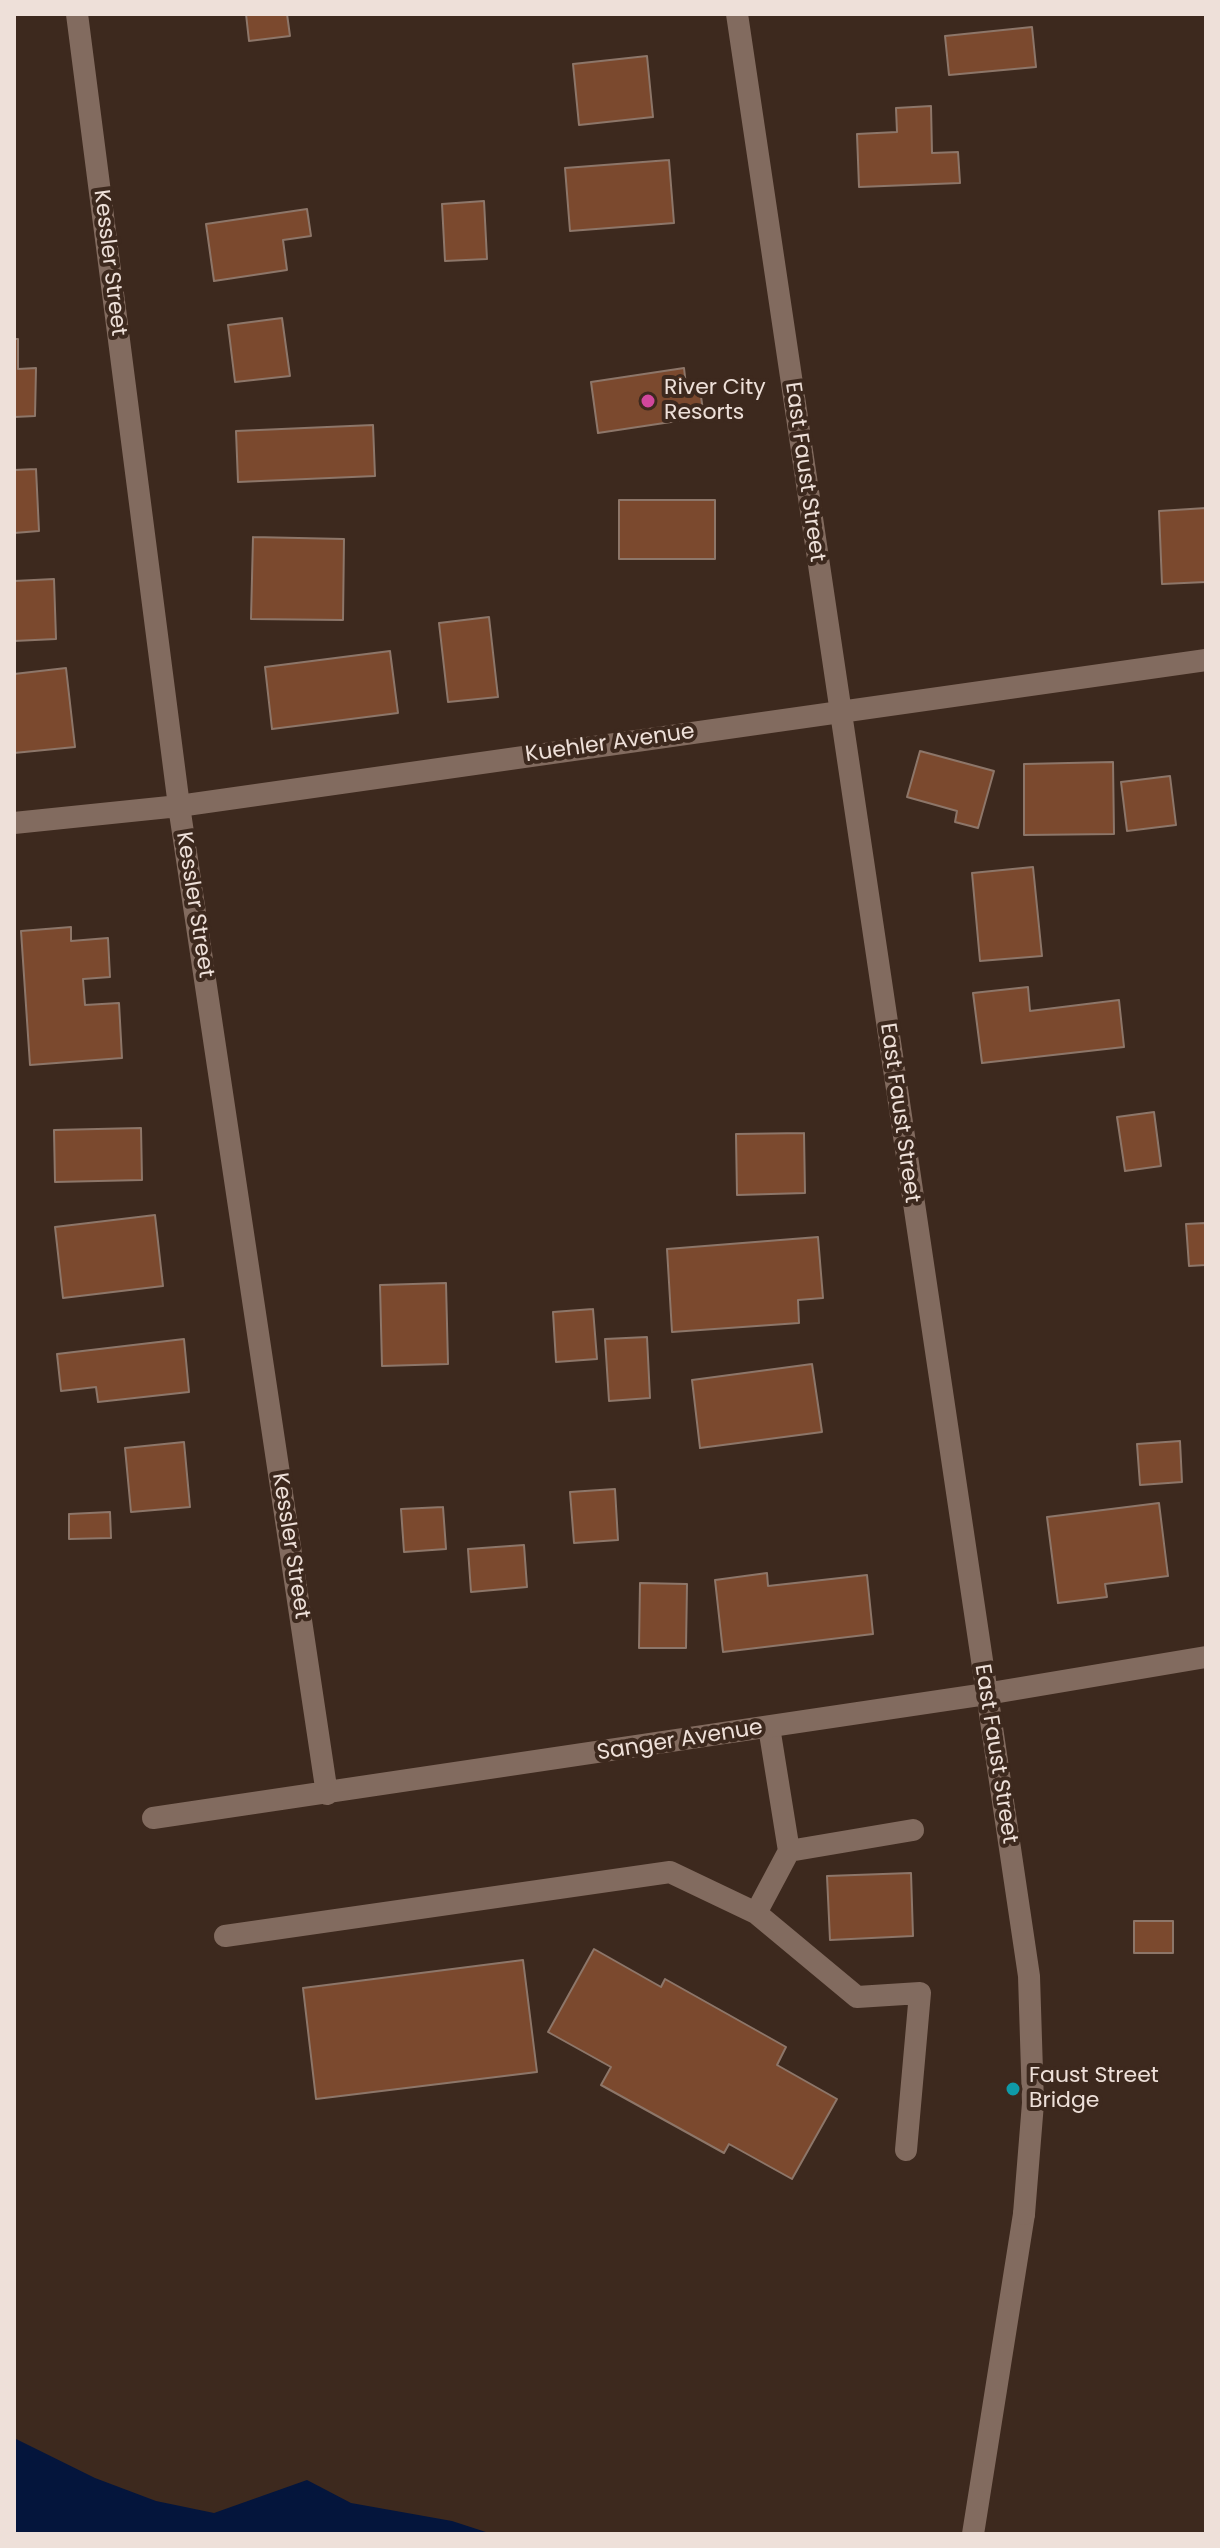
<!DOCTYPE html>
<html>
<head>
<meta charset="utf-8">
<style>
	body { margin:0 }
	#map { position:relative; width:1220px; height:2548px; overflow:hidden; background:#3d291e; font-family:Poppins,sans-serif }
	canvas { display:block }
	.frame { position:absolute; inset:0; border:16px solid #eee0d9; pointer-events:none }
</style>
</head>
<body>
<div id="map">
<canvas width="1220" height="2548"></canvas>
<div class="frame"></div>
</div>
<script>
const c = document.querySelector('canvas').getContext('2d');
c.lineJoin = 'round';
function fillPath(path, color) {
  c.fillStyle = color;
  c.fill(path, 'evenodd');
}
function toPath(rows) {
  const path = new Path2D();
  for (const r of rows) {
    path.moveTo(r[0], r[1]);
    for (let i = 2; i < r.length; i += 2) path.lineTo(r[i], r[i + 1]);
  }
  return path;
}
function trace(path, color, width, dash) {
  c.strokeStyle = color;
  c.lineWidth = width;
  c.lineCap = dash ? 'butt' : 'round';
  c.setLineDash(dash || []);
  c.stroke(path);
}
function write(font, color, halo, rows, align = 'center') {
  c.font = font + ' Poppins,sans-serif';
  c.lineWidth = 8;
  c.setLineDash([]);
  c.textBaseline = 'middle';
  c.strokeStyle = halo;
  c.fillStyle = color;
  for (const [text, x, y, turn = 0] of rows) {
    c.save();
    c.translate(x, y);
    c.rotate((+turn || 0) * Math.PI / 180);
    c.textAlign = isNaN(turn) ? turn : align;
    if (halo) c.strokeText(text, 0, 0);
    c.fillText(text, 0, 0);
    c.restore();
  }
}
fillPath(toPath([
	[14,2438,95,2478,156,2501,214,2513,307,2480,351,2503,452,2521,492,2534,14,2534]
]), '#04153c');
const building = toPath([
	[246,14,287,14,290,36,249,41,246,14],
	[1032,27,1036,67,949,75,945,36,1032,27],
	[647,56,653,117,579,125,573,64,647,56],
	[931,106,932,153,958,152,960,183,859,187,857,134,897,132,896,108,931,106],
	[669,160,674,223,570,231,565,168,669,160],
	[484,201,487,259,445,261,442,204,484,201],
	[307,209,311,236,283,240,287,270,214,281,206,224,307,209],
	[282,318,290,376,235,382,228,325,282,318],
	[14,339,18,339,18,369,36,368,35,416,14,417,14,339],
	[684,368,686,385,699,383,704,417,598,433,591,382,684,368],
	[373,425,375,476,238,482,236,431,373,425],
	[36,469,39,531,14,533,14,470,36,469],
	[619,500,715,500,715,559,619,559,619,500],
	[1206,508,1206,582,1162,584,1159,511,1206,508],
	[253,537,344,539,343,620,251,619,253,537],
	[54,579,56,639,14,641,14,581,54,579],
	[489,617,498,697,448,702,439,623,489,617],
	[390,651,398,713,272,729,265,667,390,651],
	[66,668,75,747,14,753,14,674,66,668],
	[920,751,994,771,978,828,955,822,957,811,907,797,920,751],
	[1113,762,1114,834,1024,835,1024,764,1113,762],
	[1170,776,1176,825,1127,831,1121,782,1170,776],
	[1033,867,1042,956,980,961,972,873,1033,867],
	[71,927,71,941,108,938,110,977,83,979,85,1005,119,1003,122,1058,30,1065,21,931,71,927],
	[1028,987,1030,1011,1119,1000,1124,1047,982,1063,973,993,1028,987],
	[1154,1112,1161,1166,1125,1171,1117,1117,1154,1112],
	[141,1128,142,1180,55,1182,54,1130,141,1128],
	[804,1133,805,1193,737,1195,736,1134,804,1133],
	[155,1215,163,1286,63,1298,55,1227,155,1215],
	[1206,1223,1206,1265,1189,1266,1186,1224,1206,1223],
	[818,1237,823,1298,798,1300,799,1323,672,1332,667,1249,818,1237],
	[446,1283,448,1364,382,1366,380,1285,446,1283],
	[593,1309,597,1359,556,1362,553,1312,593,1309],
	[647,1337,650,1398,609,1401,605,1339,647,1337],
	[184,1339,189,1392,98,1402,96,1387,61,1391,57,1354,184,1339],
	[812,1364,822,1432,700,1448,692,1380,812,1364],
	[1180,1441,1182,1482,1140,1485,1137,1444,1180,1441],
	[184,1442,190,1507,131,1512,125,1448,184,1442],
	[615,1489,618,1540,574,1543,570,1492,615,1489],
	[1159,1503,1168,1576,1105,1584,1107,1597,1058,1603,1047,1517,1159,1503],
	[443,1507,446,1549,404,1552,401,1509,443,1507],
	[110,1512,111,1538,69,1539,69,1514,110,1512],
	[524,1545,527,1587,471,1592,468,1549,524,1545],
	[767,1573,768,1586,867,1575,873,1634,723,1652,715,1580,767,1573],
	[640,1583,687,1584,686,1648,639,1648,640,1583],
	[911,1873,913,1936,830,1940,827,1876,911,1873],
	[1134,1921,1173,1921,1173,1953,1134,1953,1134,1921],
	[594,1949,661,1987,665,1979,786,2047,777,2065,837,2099,792,2179,729,2144,724,2153,601,2085,611,2067,548,2032,594,1949],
	[523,1960,537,2072,316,2099,303,1988,523,1960]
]);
fillPath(building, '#7b492e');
trace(building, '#8d7669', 2);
trace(toPath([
	[769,1727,789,1851,756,1913,857,1997,920,1993,906,2150],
	[789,1851,913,1830],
	[225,1936,670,1872,756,1913]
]), '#826b5f', 22);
trace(toPath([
	[973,2534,1024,2214]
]), '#826b5f', 22);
trace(toPath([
	[77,14,179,806,327,1794],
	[737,14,1029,1976,1033,2103,1024,2214],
	[14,823,179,806,1206,660],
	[153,1818,986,1694,1206,1657]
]), '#826b5f', 22);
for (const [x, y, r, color] of [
	[648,401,8,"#d1479c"],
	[1013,2089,8,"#0f9aa8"]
]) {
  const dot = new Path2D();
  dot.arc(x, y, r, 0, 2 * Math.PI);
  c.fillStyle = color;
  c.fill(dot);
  trace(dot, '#3d291e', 3);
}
write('22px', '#eee0d9', '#3d291e', [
	["Kessler Street",109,263,83],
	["East Faust Street",804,472,82],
	["Kuehler Avenue",610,744,-8],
	["Kessler Street",194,905,81],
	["East Faust Street",899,1113,82],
	["Kessler Street",290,1546,81],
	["Sanger Avenue",680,1741,-9],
	["East Faust Street",995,1754,81]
]);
write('22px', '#eee0d9', '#3d291e', [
	["River City",664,388],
	["Resorts",664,413],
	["Faust Street",1029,2076],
	["Bridge",1029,2101]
], 'left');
</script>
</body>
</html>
